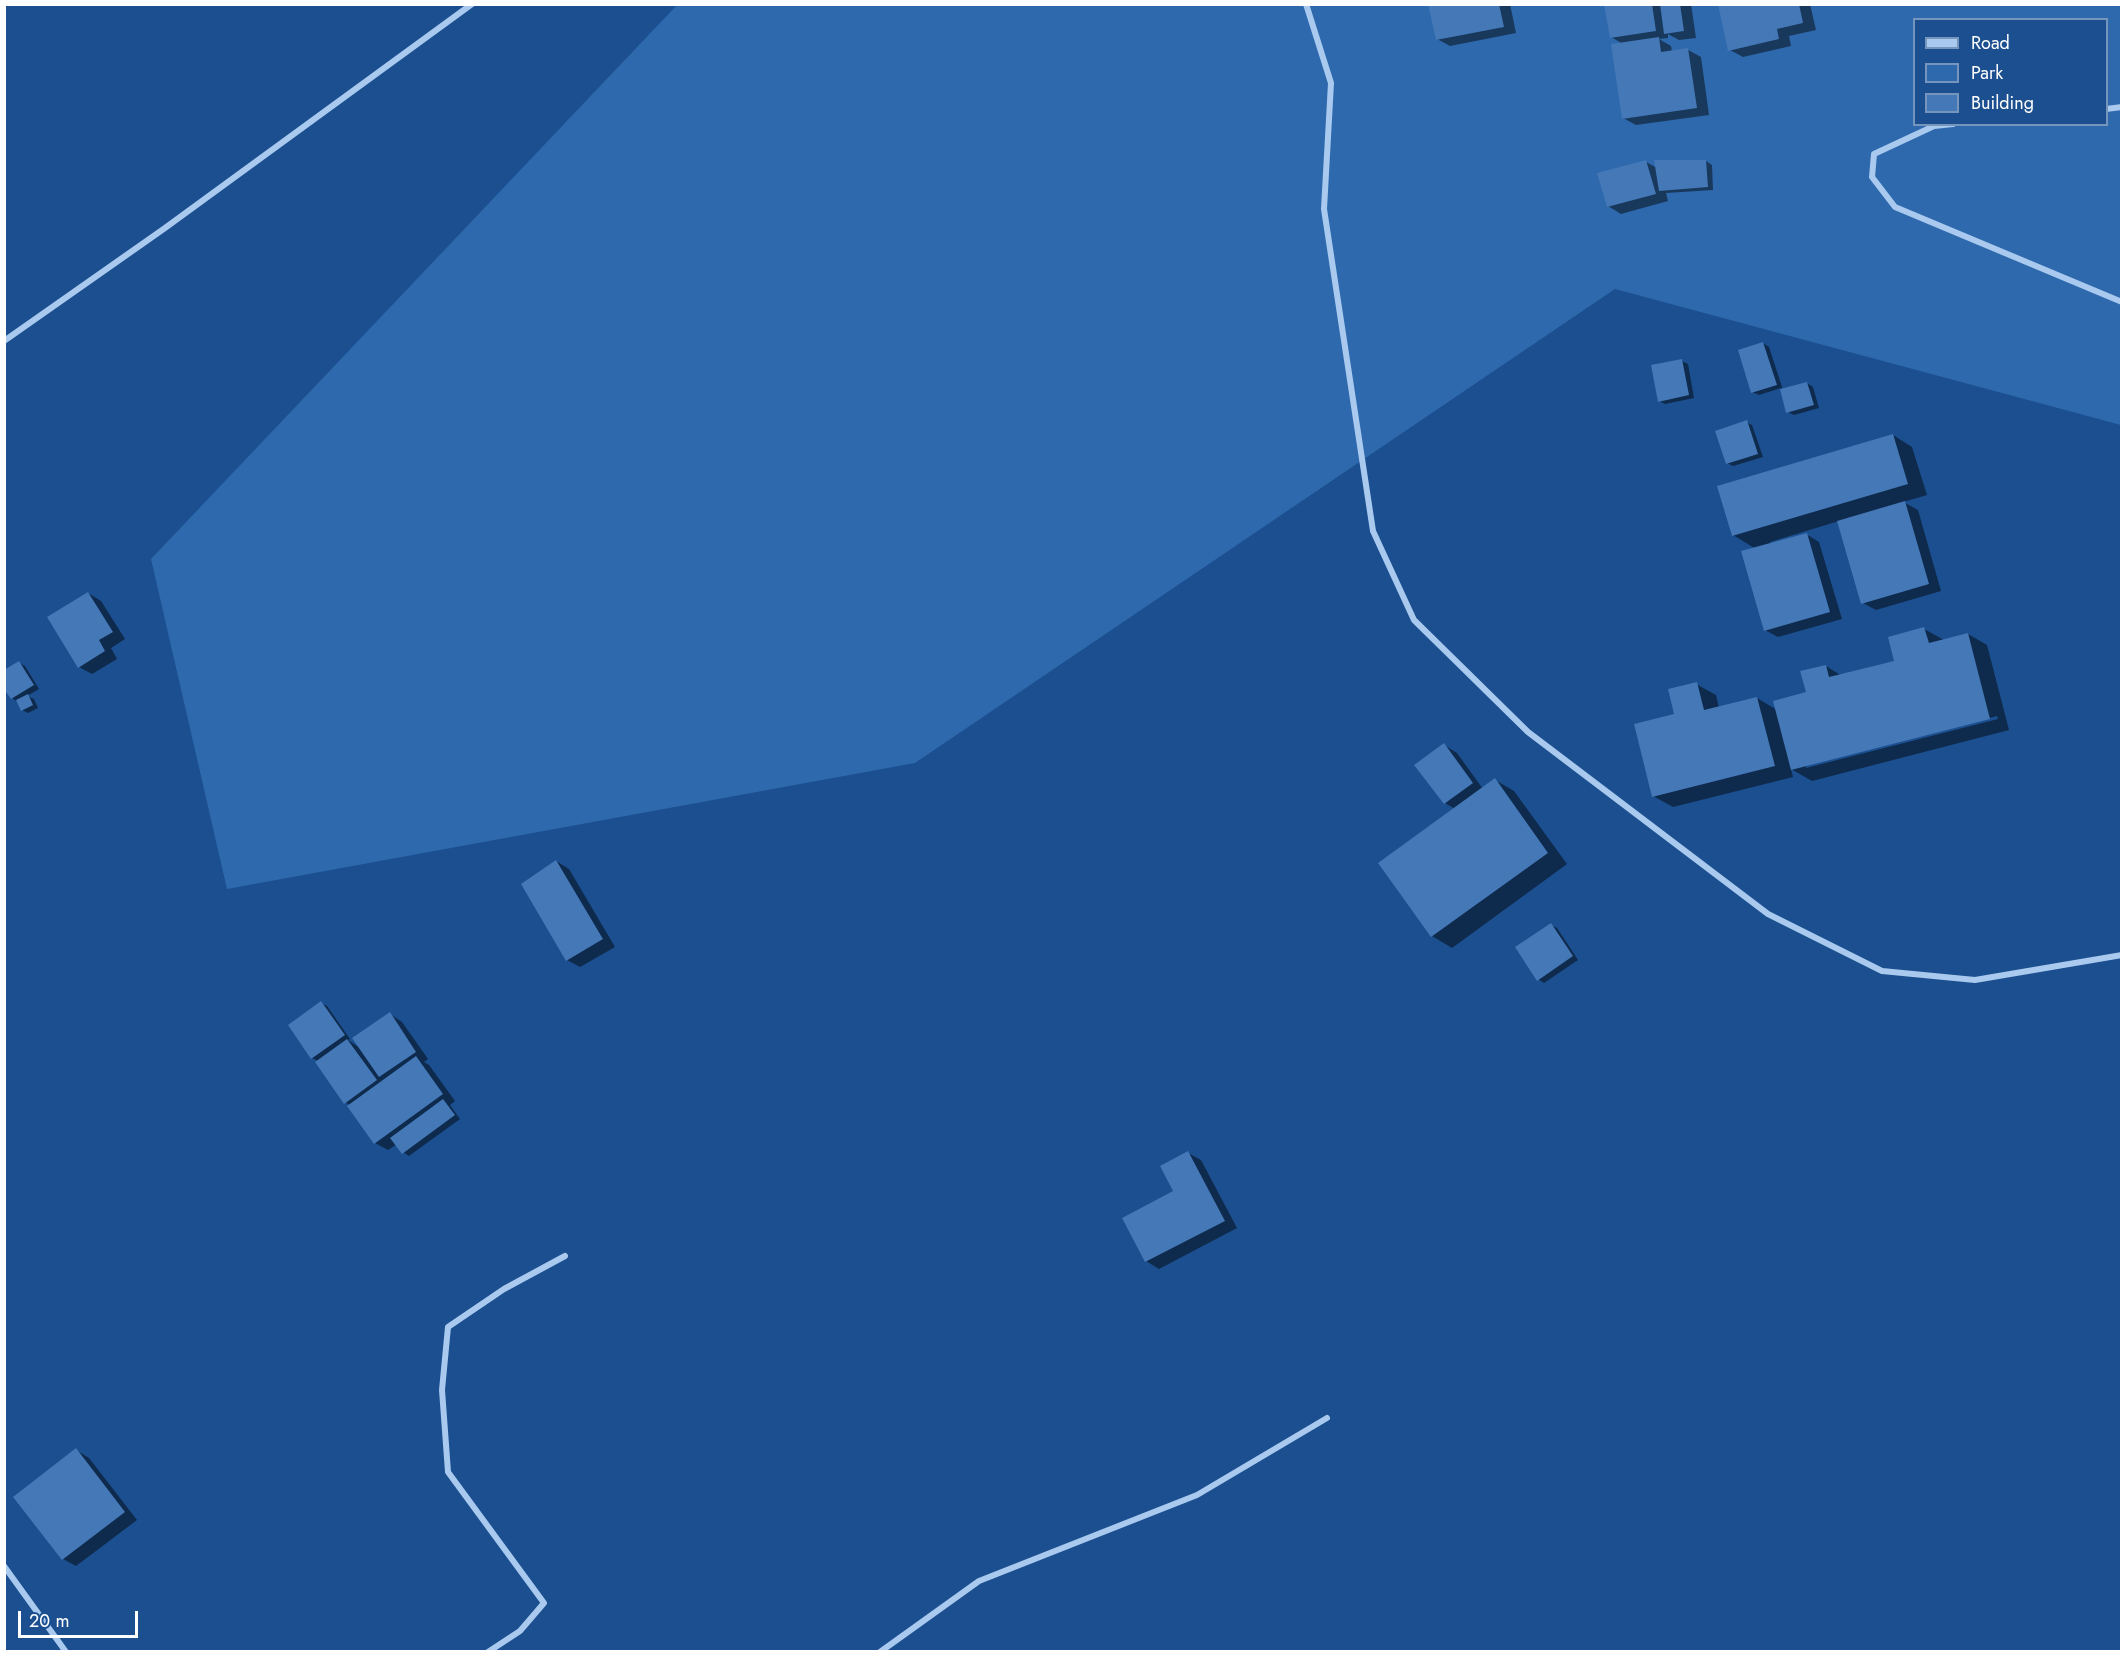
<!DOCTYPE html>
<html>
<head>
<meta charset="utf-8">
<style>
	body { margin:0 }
	#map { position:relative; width:2126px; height:1656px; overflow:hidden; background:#1b4f8f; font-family:Jost,sans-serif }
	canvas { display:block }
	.frame { position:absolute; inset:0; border:6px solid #fff; pointer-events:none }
	.legend { position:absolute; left:1913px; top:18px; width:195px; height:108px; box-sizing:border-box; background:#1b4f8f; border:2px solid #7695bc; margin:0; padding:8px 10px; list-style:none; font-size:18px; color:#fff }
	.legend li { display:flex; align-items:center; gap:12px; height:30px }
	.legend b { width:30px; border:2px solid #7695bc }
	.scale { position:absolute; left:18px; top:1611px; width:120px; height:27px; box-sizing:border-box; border:3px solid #fff; border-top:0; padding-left:8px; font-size:18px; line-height:21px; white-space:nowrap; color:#fff; -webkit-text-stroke:4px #1b4f8f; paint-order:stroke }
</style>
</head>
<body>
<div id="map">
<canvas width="2126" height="1656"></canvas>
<div class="frame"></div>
<ul class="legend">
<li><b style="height:8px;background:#a9c9ee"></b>Road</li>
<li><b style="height:16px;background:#2e69ad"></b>Park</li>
<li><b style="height:16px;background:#4478b7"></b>Building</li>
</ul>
<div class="scale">20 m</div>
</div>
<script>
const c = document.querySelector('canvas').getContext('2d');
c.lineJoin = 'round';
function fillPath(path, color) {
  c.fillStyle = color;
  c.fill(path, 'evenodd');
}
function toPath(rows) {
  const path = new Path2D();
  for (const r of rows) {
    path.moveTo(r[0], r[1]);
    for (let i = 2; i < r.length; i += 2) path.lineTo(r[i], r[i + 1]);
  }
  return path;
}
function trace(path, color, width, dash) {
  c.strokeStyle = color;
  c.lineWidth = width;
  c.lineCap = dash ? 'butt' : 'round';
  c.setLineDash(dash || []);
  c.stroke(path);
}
fillPath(toPath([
	[677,5,2121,5,2121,425,1615,289,915,763,227,889,151,559],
	[1914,20,2106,20,2106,124,1914,124]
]), '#2e69ad');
fillPath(toPath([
	[1430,4,1510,4,1516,33,1450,46,1437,39],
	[1606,4,1691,4,1696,38,1679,40,1668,34,1668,38,1659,39,1671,46,1672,52,1688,50,1701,57,1709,115,1636,125,1623,118,1623,44,1611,37],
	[1720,4,1810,4,1816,30,1789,36,1791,46,1743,57,1730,50],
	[1706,161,1712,165,1713,190,1666,193,1668,201,1621,214,1608,206,1646,162,1657,168],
	[1763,343,1769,347,1783,390,1807,383,1813,387,1819,408,1794,415,1788,412,1781,388,1759,395,1752,392],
	[1682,361,1688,364,1694,398,1665,404,1659,401],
	[1746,422,1752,425,1763,457,1733,466,1727,463],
	[1893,435,1912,447,1927,495,1903,502,1918,510,1941,591,1876,610,1863,603,1839,521,1770,542,1771,544,1806,534,1819,542,1842,619,1778,637,1765,630,1756,549,1733,535],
	[88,593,101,601,125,639,111,648,117,659,92,674,79,667],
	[1924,629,1944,640,1968,634,1987,645,2009,730,1812,781,1791,769,1793,777,1673,807,1653,796,1676,715,1696,684,1716,695,1719,708,1757,698,1777,710,1808,694,1826,666,1842,676,1896,662],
	[1997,716,1998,719,1806,768,1806,765],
	[19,663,25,666,39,689,27,696,34,699,38,708,28,713,22,710,18,702,12,698],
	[1444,745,1457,753,1483,789,1495,780,1514,791,1567,864,1452,948,1432,936,1380,864,1455,809,1445,803],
	[556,861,569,869,615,947,580,967,567,960],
	[1551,925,1557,928,1578,960,1544,983,1538,979],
	[321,1003,327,1006,350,1039,348,1040,360,1048,390,1014,402,1022,428,1059,424,1062,429,1065,455,1101,450,1105,460,1119,409,1156,403,1152,397,1144,388,1150,375,1143,350,1105,345,1102,318,1061,312,1058],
	[1188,1153,1201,1160,1237,1228,1159,1269,1146,1261,1124,1218,1175,1192],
	[76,1450,89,1458,137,1520,76,1566,63,1559]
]), '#0007');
fillPath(toPath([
	[1428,4,1499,4,1504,27,1436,40],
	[1604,4,1652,4,1656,31,1610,38],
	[1660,4,1680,4,1684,31,1664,34],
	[1718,4,1799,4,1803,23,1777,29,1779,39,1728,51],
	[1659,37,1661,52,1688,48,1697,108,1622,119,1611,44],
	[1646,160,1656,194,1607,207,1597,173],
	[1654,160,1706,160,1708,187,1659,191],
	[1763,342,1777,385,1751,393,1738,350],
	[1682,359,1689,395,1658,402,1651,365],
	[1807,382,1814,405,1786,413,1780,389],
	[1747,420,1758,454,1726,464,1715,431],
	[1893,434,1908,484,1732,536,1717,486],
	[1905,501,1929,584,1861,604,1837,521],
	[1807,533,1830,612,1764,631,1741,551],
	[88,592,113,632,99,640,105,651,78,668,47,617],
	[1924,627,1929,643,1968,633,1990,719,1791,770,1773,701,1806,692,1800,671,1826,665,1829,677,1894,661,1888,637],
	[19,661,34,685,11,699,4,689,4,670],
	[1697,682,1704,710,1757,697,1775,766,1652,797,1634,724,1674,714,1668,689],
	[28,694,33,705,21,711,16,700],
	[1444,743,1473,783,1444,804,1414,765],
	[1495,778,1548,853,1431,937,1378,863],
	[556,860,603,939,566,961,521,884],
	[1551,923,1573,956,1537,981,1515,947],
	[321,1001,345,1035,311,1059,288,1025],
	[390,1012,416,1052,379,1077,352,1038],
	[347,1039,377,1080,344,1104,315,1062],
	[416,1056,443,1094,374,1144,347,1106],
	[443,1099,455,1115,402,1154,390,1138],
	[1188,1151,1225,1221,1145,1262,1122,1218,1173,1191,1160,1166],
	[76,1448,125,1512,62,1560,13,1497]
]), '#4478b7');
trace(toPath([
	[1306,4,1331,83,1324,209,1373,531,1414,620,1528,732,1768,914,1882,971,1975,980,2122,955],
	[2106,109,2122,107],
	[1953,124,1934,126,1874,154,1872,177,1895,207,2122,302],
	[4,341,165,228,472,4],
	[4,1566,66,1652],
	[488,1652,520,1631,544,1603,448,1472,442,1390,448,1327,504,1289,565,1256],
	[880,1652,979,1581,1197,1495,1327,1418]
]), '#a9c9ee', 6);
</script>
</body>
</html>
